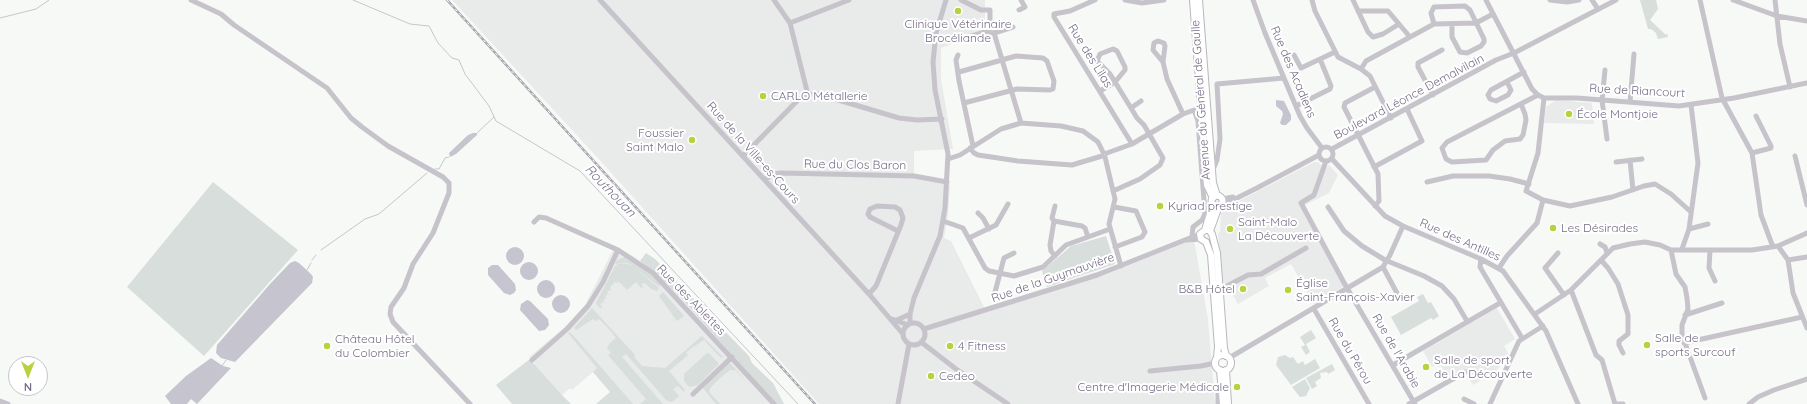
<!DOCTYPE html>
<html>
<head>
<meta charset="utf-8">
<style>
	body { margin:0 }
	#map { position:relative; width:1807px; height:404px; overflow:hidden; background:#f7f9f7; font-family:Quicksand,sans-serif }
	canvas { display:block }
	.north { position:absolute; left:8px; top:356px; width:40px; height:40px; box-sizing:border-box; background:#fff; border:1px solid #c8c4ce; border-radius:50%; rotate:180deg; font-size:11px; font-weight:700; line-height:16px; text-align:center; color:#756c85 }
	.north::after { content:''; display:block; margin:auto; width:14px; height:18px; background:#b8d13f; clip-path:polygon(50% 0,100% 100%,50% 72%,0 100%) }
</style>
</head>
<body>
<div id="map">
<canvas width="1807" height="404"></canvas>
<div class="north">N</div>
</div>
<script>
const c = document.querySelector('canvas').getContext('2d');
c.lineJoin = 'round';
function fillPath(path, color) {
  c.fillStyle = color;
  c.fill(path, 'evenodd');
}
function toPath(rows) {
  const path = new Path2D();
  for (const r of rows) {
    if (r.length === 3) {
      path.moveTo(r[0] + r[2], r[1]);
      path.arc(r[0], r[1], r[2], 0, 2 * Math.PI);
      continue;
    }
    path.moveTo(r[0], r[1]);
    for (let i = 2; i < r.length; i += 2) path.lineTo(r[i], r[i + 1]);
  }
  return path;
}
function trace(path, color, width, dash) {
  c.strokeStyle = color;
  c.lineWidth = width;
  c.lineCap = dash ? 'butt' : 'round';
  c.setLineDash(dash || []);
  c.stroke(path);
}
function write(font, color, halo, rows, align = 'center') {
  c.font = font + ' Quicksand,sans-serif';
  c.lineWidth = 4;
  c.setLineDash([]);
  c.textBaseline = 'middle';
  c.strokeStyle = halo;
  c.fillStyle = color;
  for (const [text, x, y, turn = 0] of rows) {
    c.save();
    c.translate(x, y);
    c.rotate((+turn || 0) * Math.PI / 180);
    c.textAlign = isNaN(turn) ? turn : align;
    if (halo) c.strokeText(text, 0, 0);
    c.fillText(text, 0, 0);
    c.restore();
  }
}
fillPath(toPath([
	[452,0,985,0,985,31,941,48,941,79,953,149,914,151,914,178,950,185,948,215,944,238,951,241,985,309,1115,266,1193,234,1208,319,1215,404,819,404,597,157],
	[1556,100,1592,103,1594,124,1544,123,1546,107],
	[1314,162,1318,162,1325,169,1329,165,1338,175,1329,193,1303,206,1348,284,1314,304,1291,264,1265,278,1269,286,1238,304,1229,288,1222,281,1218,234,1220,231,1221,213,1239,201],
	[615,246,633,256,659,276,776,404,621,404,593,372,572,390,570,388,562,395,529,357,567,325,585,305],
	[1497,308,1515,339,1504,346,1509,355,1495,372,1473,385,1463,369,1448,378,1441,366,1438,367,1437,365,1432,367,1423,351]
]), '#e9eaea');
fillPath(toPath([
	[1640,0,1656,0,1658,9,1650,20,1666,35,1667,33,1668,37,1658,39,1656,33,1651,29,1648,29],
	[213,182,298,250,204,356,127,287],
	[1106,236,1115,264,1047,287,1042,271,1071,246],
	[646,253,655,259,749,356,752,363,773,383,784,404,776,404,689,307,659,276,640,261],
	[625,257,645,270,660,282,660,287,628,263,615,264,617,260],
	[618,264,627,264,632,266,659,288,657,291,651,289,645,283,641,284,643,287,641,288,636,282,627,290,619,282,617,283,615,282,613,283,615,285,612,284,610,289,612,291,609,290,607,293,610,295,607,294,605,297,608,299,605,298,603,301,606,303,602,302,600,305,603,307,600,308,596,303,615,266],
	[663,292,684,316,677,321,659,296],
	[1423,294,1428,303,1431,302,1439,316,1433,320,1431,318,1401,335,1391,317,1419,301,1417,297],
	[592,308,635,355,634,357,642,366,665,368,702,336,723,357,721,358,704,340,690,349,686,353,688,355,669,371,685,390,684,392,678,386,673,389,679,396,672,402,667,401,626,354,622,357,663,404,640,404,646,399,608,355,611,353,607,348,610,343,616,338,609,329,599,319,596,321,593,319,576,330,574,328],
	[1311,330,1316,338,1306,344,1310,352,1306,355,1301,347,1305,345,1300,337],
	[570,332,572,334,633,404,596,404,610,392,593,372,597,368,568,333],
	[707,353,710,354,719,364,698,385,689,387,684,381,684,374],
	[1285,355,1290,358,1293,357,1298,364,1303,361,1305,365,1315,359,1320,368,1291,385,1276,365,1278,357],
	[530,359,562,395,571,404,512,404,496,385],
	[730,363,749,385,735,370,730,370,720,378,710,388,709,392,720,404,716,404,703,388,725,364],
	[1332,364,1335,370,1328,374,1327,372,1320,373,1321,378,1315,382,1317,386,1312,389,1306,378],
	[1305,379,1310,388,1306,396,1300,397,1292,387]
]), '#d7dedb');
fillPath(toPath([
	[1276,100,1284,101,1291,115,1291,120,1286,125,1282,125,1280,123,1283,114,1282,111,1276,106],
	[473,133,477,133,477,135,456,154,450,157,449,153,468,135],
	[515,256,9],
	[295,261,299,263,311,274,313,277,312,283,235,362,221,358,216,353,217,345,270,284,290,263],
	[529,271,9],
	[492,265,498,265,515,284,516,290,514,293,510,295,504,293,488,275,488,268],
	[546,289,9],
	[561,304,9],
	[527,300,530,301,548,319,549,325,545,330,539,331,520,310,521,304],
	[211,358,223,366,231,368,197,404,191,399,187,404,171,404,165,396,186,376]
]), '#c6c4cf');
trace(toPath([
	[353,0,410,24,429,26,438,43,452,58,459,60,465,74,489,106,496,121,580,171,798,404],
	[0,18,36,9,49,0],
	[476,134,494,117],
	[435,169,439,169,445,158,449,157],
	[321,250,365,219,379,214,427,173],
	[312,260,316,255],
	[307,270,311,263],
	[222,366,226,360]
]), '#c6c4cf', 1);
const major = toPath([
	[1193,0,1206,174,1207,185,1213,198],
	[1199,0,1213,183,1217,196],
	[1217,201,5.5],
	[1205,230,1209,230,1212,234,1217,253,1224,348,1226,356],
	[1210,231,1219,206],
	[1206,242,1211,255,1218,347,1217,357],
	[1206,242,1201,239,1200,234,1205,230,1213,204],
	[1223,363,8],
	[1220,370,1223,404],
	[1226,370,1228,404]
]);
trace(major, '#b9b7be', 8);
trace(toPath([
	[191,0,221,14,234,25,327,88,351,118,362,127,388,146,443,177,449,183,449,193,433,233,413,264,404,288,391,307,390,314,393,322,470,404],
	[600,0,869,294,903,334],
	[774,0,790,23,808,95],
	[961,0,981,10,990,10,990,27],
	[1095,0,1070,11,1054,14,1054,17,1132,144],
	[1125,0,1142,3,1164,0],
	[1253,0,1265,33,1300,116,1307,128,1322,148],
	[1312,0,1315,11,1338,57,1361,69],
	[1353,0,1368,32,1373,37,1383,34,1399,24],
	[1486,0,1532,89,1538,95,1544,98,1577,98,1679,106,1734,98,1807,83],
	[1550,0,1567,2,1579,0],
	[1592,0,1598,9],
	[1700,0,1722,98,1752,153,1761,215,1773,247],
	[1733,0,1777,16,1807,21],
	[1775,0,1780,44,1790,87],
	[1019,10,1025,7,1021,0],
	[1358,11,1388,11,1410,37],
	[790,23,849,0],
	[1434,24,1431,13,1434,7,1465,6,1470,10,1484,39,1484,42,1481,46,1467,53,1460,52,1452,37,1452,24],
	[994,33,1021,123],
	[955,41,985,32,994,33,1013,27],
	[958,55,956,60,959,81,973,146],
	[1294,55,1301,68,1335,52],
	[1163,62,1153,50,1154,43,1158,41,1164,43,1165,46,1163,62,1167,79,1183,114],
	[1605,70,1602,100,1607,139],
	[959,72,1016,56,1043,58,1047,61,1054,81,1053,89,1050,90,1017,89,964,103],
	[1507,82,1511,90,1508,95,1496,101,1490,99,1488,95,1491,90,1524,72],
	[1100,91,1115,82,1125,70,1125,67,1117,51,1113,49,1100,54,1097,61,1110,74,1115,82,1131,108,1137,118,1144,125,1163,158,1160,165,1140,179,1113,191],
	[1433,95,1418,67,1418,63,1442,50],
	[1544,98,1538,153,1526,191,1543,200,1570,206,1612,197,1644,186,1655,184,1671,194,1691,212],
	[1630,102,1634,54],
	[1521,104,1525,114,1526,120,1523,135,1520,139,1505,141,1493,150,1486,160,1452,162,1446,159,1442,148,1447,142,1538,95],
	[1296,106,1330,89,1331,86,1320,59],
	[1131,108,1141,101],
	[1391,118,1370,76,1361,69,1366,61,1434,24,1476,23,1493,14],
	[1326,154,7],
	[970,148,974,153,978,155,1018,161,1072,165,1102,156],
	[1332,149,1496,60,1514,53,1616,0],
	[1107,153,1132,144,1183,114,1194,110,1198,121,1205,214,1202,220,1193,227,1192,236],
	[1752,153,1771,148,1771,146,1756,116],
	[743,156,798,100,808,95,818,94,899,118,917,120,942,119],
	[1795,156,1807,205],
	[1105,157,1115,199,1109,224,1121,266],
	[948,159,960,155,1001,129,1021,123,1061,126,1083,131,1098,142,1103,152],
	[1332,159,1385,216,1403,226,1481,259,1503,271,1546,331,1578,404],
	[1630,160,1633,190],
	[1326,161,1314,195,1301,203,1343,281,1415,404],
	[1616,162,1642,159],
	[1374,167,1422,141,1407,109],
	[1212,172,1217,160,1220,139,1217,84,1284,78],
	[765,180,772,174,782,173,914,176,947,182],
	[1427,182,1453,176,1489,176,1510,179,1529,184],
	[1222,199,1233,197],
	[1222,203,1233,200,1257,188,1319,155],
	[1375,206,1379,201,1378,174,1344,107,1345,103,1375,87],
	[1114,207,1136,211,1145,232,1142,237,1115,247],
	[1328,207,1344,231,1362,246,1385,260,1424,276,1442,286,1454,299,1467,321],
	[978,213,983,218,989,229],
	[943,221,963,228,985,268,989,271,1014,276,1043,267,1066,245,1110,229],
	[1054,221,1052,218,1055,206],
	[534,222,539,217,546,218,618,250,653,273,774,404],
	[1689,229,1708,224],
	[969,238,996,225,1008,204],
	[1186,240,1201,239],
	[1600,244,1605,247,1607,253],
	[1778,246,1788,260,1793,293,1807,328],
	[1682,249,1689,229,1698,163,1691,105],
	[1671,250,1676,274,1685,287,1687,298,1688,309,1682,325,1682,335,1705,398],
	[1710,250,1709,268,1715,281],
	[1558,253,1545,268,1564,295],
	[1055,256,1051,251,1050,245,1054,221,1082,226,1085,228,1088,237],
	[1481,259,1480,267,1522,338],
	[1601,260,1608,268,1618,284,1628,315,1628,334,1619,341,1619,345,1623,353],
	[1788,260,1807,257],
	[1383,267,1398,295],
	[1499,268,1507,256,1537,223,1543,200],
	[1571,290,1596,355,1602,360,1615,404],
	[869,294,876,286,901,225,903,218,900,210,895,207,877,206,870,209,868,214,870,217,898,231],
	[1220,294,1225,287,1248,275,1261,274,1306,248],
	[994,296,1004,258,1014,253],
	[1314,309,1369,404],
	[1535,314,1571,290,1613,248,1630,244,1645,242,1660,245,1671,250,1752,250,1778,246,1807,233],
	[1685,315,1722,303],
	[892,319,908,325],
	[897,320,910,314],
	[914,334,11],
	[910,323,910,314,914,298,940,236,945,208,948,154,935,90,933,62,936,33,946,0],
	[924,329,1097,275,1200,234],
	[921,342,956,369,1008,404],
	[1684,343,1802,317],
	[1229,358,1383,267,1390,255,1403,226],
	[532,360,567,329,588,306,603,282,618,250],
	[1393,365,1500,303],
	[1150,371,1201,366,1215,363],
	[693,394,732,357],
	[1464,399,1474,404],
	[0,401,8,404],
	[898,404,909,344],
	[1218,404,1218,392,1221,385],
	[1409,404,1465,372],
	[1490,404,1519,341,1543,326],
	[1615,404,1623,404],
	[1749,404,1758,397,1774,390,1807,379]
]), '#c6c3ca', 5);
trace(major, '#fff', 6);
const rail = toPath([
	[447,0,815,404]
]);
trace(rail, '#aaa7b0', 2.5);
trace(rail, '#fff', 1, [3]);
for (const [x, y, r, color] of [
	[958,11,4,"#b8d13f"],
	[763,96,4,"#b8d13f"],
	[1569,114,4,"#b8d13f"],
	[692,140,4,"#b8d13f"],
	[1160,206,4,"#b8d13f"],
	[1553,228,4,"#b8d13f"],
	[1230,229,4,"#b8d13f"],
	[1243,289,4,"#b8d13f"],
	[1288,290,4,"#b8d13f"],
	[1647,345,4,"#b8d13f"],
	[327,346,4,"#b8d13f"],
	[950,346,4,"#b8d13f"],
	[1426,367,4,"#b8d13f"],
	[931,376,4,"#b8d13f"],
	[1237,387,4,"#b8d13f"]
]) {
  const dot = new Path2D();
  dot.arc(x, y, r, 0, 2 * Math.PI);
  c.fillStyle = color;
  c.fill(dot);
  trace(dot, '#fff', 1.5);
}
write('12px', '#756c85', '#fff', [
	["Clinique Vétérinaire",958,24,"center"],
	["Brocéliande",958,38,"center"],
	["CARLO Métallerie",771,96],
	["École Montjoie",1577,114],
	["Foussier",684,133,"right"],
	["Saint Malo",684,147,"right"],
	["Kyriad prestige",1168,206],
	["Saint-Malo",1238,222],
	["La Découverte",1238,236],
	["Les Désirades",1561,228],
	["Église",1296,283],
	["Saint-François-Xavier",1296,297],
	["B&B Hôtel",1235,289,"right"],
	["Salle de",1655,338],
	["sports Surcouf",1655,352],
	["Château Hôtel",335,339],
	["du Colombier",335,353],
	["4 Fitness",958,346],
	["Salle de sport",1434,360],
	["de La Découverte",1434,374],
	["Cedeo",939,376],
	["Centre d'Imagerie Médicale",1229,387,"right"]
], 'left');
write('12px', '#756c85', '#fff', [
	["Rue des Lilas",1090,56,58],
	["Rue des Acadiens",1293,72,67],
	["Rue de Riancourt",1637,91,3],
	["Boulevard Léonce Demalvilain",1409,97,-28],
	["Avenue du Général de Gaulle",1201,100,-94],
	["Rue de la Ville-es-Cours",753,153,48],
	["Rue du Clos Baron",855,165,1],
	["Rue des Antilles",1460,240,24],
	["Rue de la Guymauvière",1053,278,-19],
	["Rue des Ablettes",691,300,46],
	["Rue du Pérou",1350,351,60],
	["Rue de l'Arabie",1396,351,60]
]);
write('italic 13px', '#78728d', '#fff', [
	["Routhouan",610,191,46]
]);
</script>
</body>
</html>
